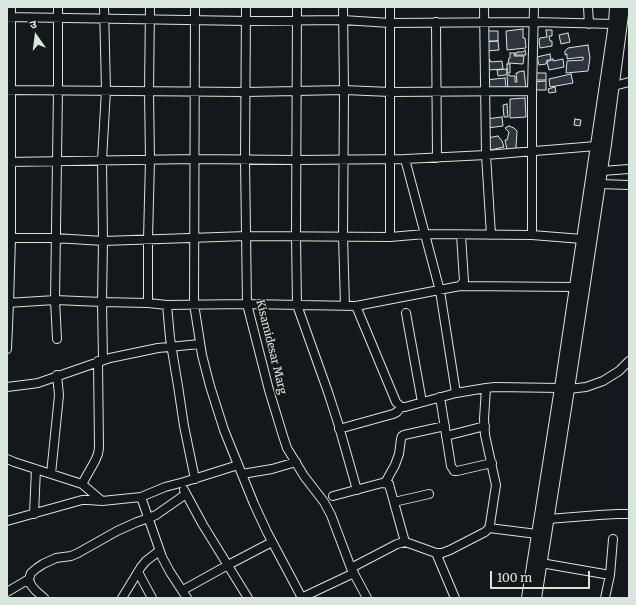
<!DOCTYPE html>
<html>
<head>
<meta charset="utf-8">
<style>
	body { margin:0 }
	#map { position:relative; width:636px; height:605px; overflow:hidden; background:#14181c; font-family:Merriweather,"Noto Sans Devanagari",serif }
	canvas { display:block }
	.frame { position:absolute; inset:0; border:8px solid #d8e6dc; pointer-events:none }
	.north { position:absolute; left:16px; top:16px; width:40px; height:40px; -webkit-text-stroke:3px #14181c; paint-order:stroke; rotate:346deg; font-size:11px; font-weight:700; line-height:16px; text-align:center; color:#d8e6dc }
	.north::after { content:''; display:block; margin:auto; width:14px; height:18px; background:#d8e6dc; clip-path:polygon(50% 0,100% 100%,50% 72%,0 100%) }
	.scale { position:absolute; left:490px; top:571px; width:100px; height:18px; box-sizing:border-box; border:2px solid #d8e6dc; border-top:0; padding-left:5px; font-size:12px; line-height:14px; white-space:nowrap; color:#d8e6dc; -webkit-text-stroke:3px #14181c; paint-order:stroke }
</style>
</head>
<body>
<div id="map">
<canvas width="636" height="605"></canvas>
<div class="frame"></div>
<div class="north">उ</div>
<div class="scale">100 m</div>
</div>
<script>
const c = document.querySelector('canvas').getContext('2d');
c.lineJoin = 'round';
function fillPath(path, color) {
  c.fillStyle = color;
  c.fill(path, 'evenodd');
}
function toPath(rows) {
  const path = new Path2D();
  for (const r of rows) {
    path.moveTo(r[0], r[1]);
    for (let i = 2; i < r.length; i += 2) path.lineTo(r[i], r[i + 1]);
  }
  return path;
}
function trace(path, color, width, dash) {
  c.strokeStyle = color;
  c.lineWidth = width;
  c.lineCap = dash ? 'butt' : 'round';
  c.setLineDash(dash || []);
  c.stroke(path);
}
function write(font, color, halo, rows, align = 'center') {
  c.font = font + ' Merriweather,serif';
  c.lineWidth = 3;
  c.setLineDash([]);
  c.textBaseline = 'middle';
  c.strokeStyle = halo;
  c.fillStyle = color;
  for (const [text, x, y, turn = 0] of rows) {
    c.save();
    c.translate(x, y);
    c.rotate((+turn || 0) * Math.PI / 180);
    c.textAlign = isNaN(turn) ? turn : align;
    if (halo) c.strokeText(text, 0, 0);
    c.fillText(text, 0, 0);
    c.restore();
  }
}
const building = toPath([
	[523,29,523,38,525,38,526,48,507,50,506,31,523,29],
	[546,30,552,30,552,36,549,36,550,41,552,41,552,46,540,48,539,41,540,38,547,37,546,30],
	[486,31,498,31,498,41,486,41,486,31],
	[568,33,570,42,561,44,559,35,568,33],
	[498,41,499,50,486,51,485,42,498,41],
	[588,45,590,58,588,71,566,73,567,61,583,60,583,57,567,59,567,54,565,55,565,51,568,48,588,45],
	[525,50,526,55,515,55,515,53,517,53,517,52,523,52,525,50],
	[510,53,515,53,514,56,524,56,523,64,508,63,509,58,510,58,510,53],
	[550,54,551,60,547,60,546,64,539,65,537,57,550,54],
	[553,59,553,61,563,59,564,67,549,70,547,62,553,59],
	[490,60,491,62,502,61,503,69,489,70,488,61,490,60],
	[507,64,510,64,510,73,507,73,507,64],
	[507,69,507,74,505,75,498,76,497,70,507,69],
	[524,71,526,88,508,90,507,75,510,75,510,76,515,76,515,82,517,82,516,73,518,73,518,72,524,71],
	[534,73,546,73,546,80,534,80,534,73],
	[571,74,573,83,550,87,549,79,571,74],
	[505,78,506,88,486,90,485,80,505,78],
	[546,81,546,90,534,90,533,82,546,81],
	[555,87,556,92,549,93,548,89,555,87],
	[525,98,526,117,510,118,510,99,525,98],
	[507,104,508,117,504,117,503,105,507,104],
	[502,117,503,126,487,128,486,119,502,117],
	[575,119,581,120,580,126,574,125,575,119],
	[509,126,514,128,517,131,516,148,507,150,505,140,507,140,509,132,505,128,509,126],
	[498,136,502,141,504,147,490,150,487,138,498,136]
]);
fillPath(building, '#2c363c');
trace(building, '#d8e6dc', 1);
const minor = toPath([
	[195,7,194,304,202,355,210,386,224,430,254,504,267,532,302,598],
	[246,7,245,160,247,304,269,390,283,436,287,448,304,476,324,502,331,515,351,568,367,598],
	[297,7,296,237,297,305,328,392,338,423,357,490],
	[343,7,344,90,343,236,345,306],
	[484,7,486,155,491,235],
	[588,7,589,24],
	[7,17,246,21,343,20,390,23,534,22,614,24],
	[436,22,437,158],
	[614,86,629,82],
	[7,90,246,92,344,90,390,92,532,91],
	[405,159,440,291,456,393],
	[7,162,194,159,296,160,405,159,486,155,596,146],
	[602,171,629,169],
	[600,184,629,185],
	[532,235,532,91,534,7],
	[390,237,390,7],
	[7,238,55,238,103,241,247,236,390,237,425,234,532,235,582,239],
	[460,286,575,287],
	[7,303,55,300,102,302,148,303,167,305,247,304,356,306,460,286,464,281,461,235],
	[148,303,148,239,150,160,149,91,150,7],
	[167,305,170,338,178,386,184,426,195,479],
	[356,306,396,402,401,407,405,407,456,393,486,388,495,387,560,388],
	[406,313,422,402],
	[57,339,55,300,58,90,58,7],
	[7,349,9,303,11,238,11,7],
	[103,360,102,302,103,241,102,160,106,90,104,7],
	[7,387,31,384,38,383,110,358,158,348,200,344],
	[569,389,586,387,603,381,619,371,629,361],
	[440,397,451,466,453,469,454,471,457,471,492,463],
	[339,429,393,414,397,412,401,407],
	[446,436,485,426],
	[7,459,14,462,82,484,102,501],
	[51,474,57,415,59,395,57,375],
	[242,474,272,469,296,462],
	[385,483,395,465,399,454,401,439,402,436,404,435,445,426],
	[82,484,95,461,98,454,99,448,98,361],
	[184,490,203,525,248,598],
	[333,496,382,483,389,484,390,488,405,542],
	[141,497,162,557,170,572,187,598],
	[394,502,429,494],
	[34,514,36,469],
	[548,519,599,515,617,514,629,514],
	[7,521,82,500,88,500,102,501,141,497,165,487,184,482,238,465],
	[489,528,537,534],
	[436,553,455,598],
	[541,563,610,575],
	[351,568,397,544,405,542,411,544,436,553,442,553,450,550,485,532,489,528,490,524,496,485,485,435,484,419,486,388],
	[138,572,152,598],
	[183,590,228,565,272,542],
	[7,592,29,579],
	[44,598,35,590,31,585,29,579,31,573,37,568,43,564,56,558,71,556,78,553,117,531,137,522,149,518,156,515,186,494],
	[122,598,141,567,146,561,159,551],
	[301,598,354,573],
	[605,598,610,575,613,539]
]);
const major = toPath([
	[527,598,560,388,614,24,615,7],
	[536,598,569,389,606,144,624,7]
]);
trace(minor, '#d8e6dc', 10);
trace(major, '#d8e6dc', 12);
trace(minor, '#14181c', 8);
trace(major, '#14181c', 10);
write('11px', '#d8e6dc', '#14181c', [
	["Kisamidesar Marg",271,347,76]
]);
</script>
</body>
</html>
